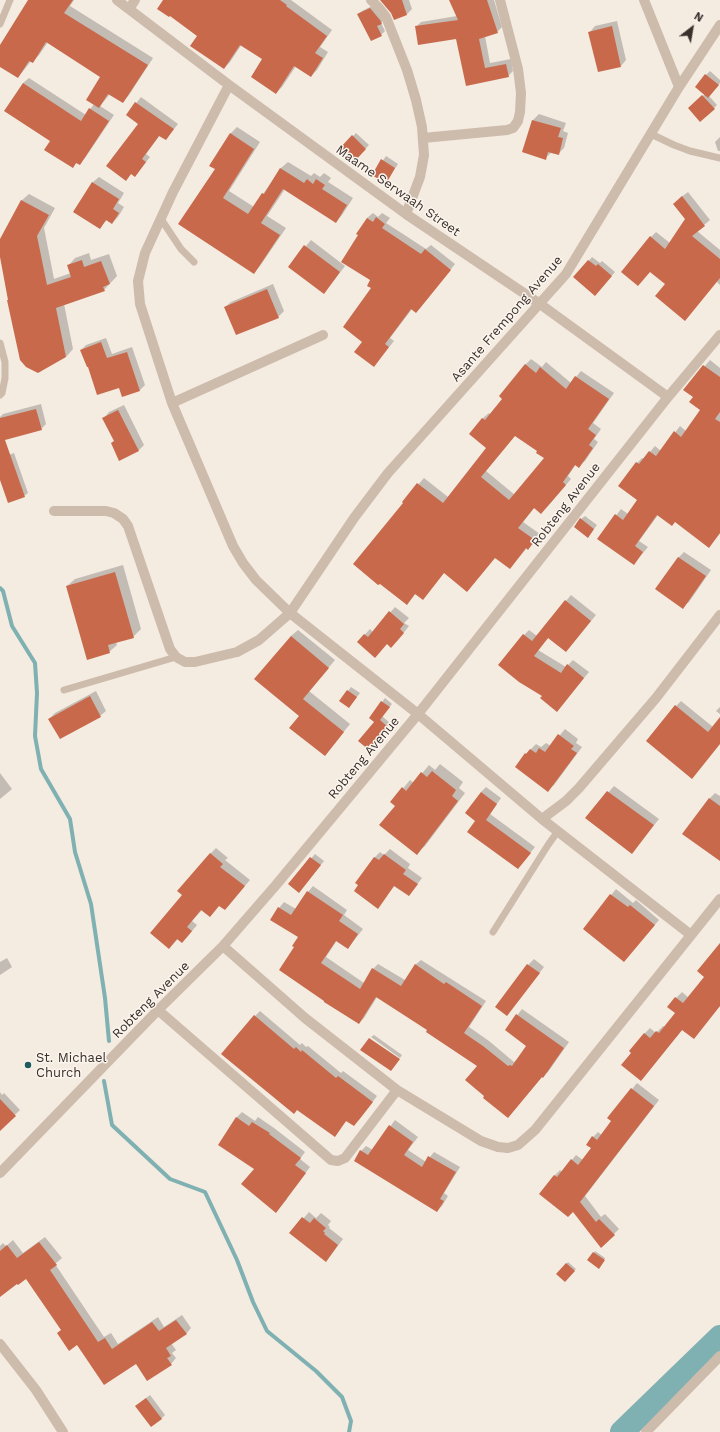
<!DOCTYPE html>
<html>
<head>
<meta charset="utf-8">
<style>
	body { margin:0 }
	#map { position:relative; width:720px; height:1432px; overflow:hidden; background:#f4ebe1; font-family:"Work Sans",sans-serif }
	canvas { display:block }
	.north { position:absolute; left:672px; top:8px; width:40px; height:40px; -webkit-text-stroke:3px #fbf5ee; paint-order:stroke; rotate:31deg; font-size:11px; font-weight:700; line-height:16px; text-align:center; color:#3b302b }
	.north::after { content:''; display:block; margin:auto; width:14px; height:18px; background:#3b302b; clip-path:polygon(50% 0,100% 100%,50% 72%,0 100%) }
</style>
</head>
<body>
<div id="map">
<canvas width="720" height="1432"></canvas>
<div class="north">N</div>
</div>
<script>
const c = document.querySelector('canvas').getContext('2d');
c.lineJoin = 'round';
function fillPath(path, color) {
  c.fillStyle = color;
  c.fill(path, 'evenodd');
}
function toPath(rows) {
  const path = new Path2D();
  for (const r of rows) {
    path.moveTo(r[0], r[1]);
    for (let i = 2; i < r.length; i += 2) path.lineTo(r[i], r[i + 1]);
  }
  return path;
}
function trace(path, color, width, dash) {
  c.strokeStyle = color;
  c.lineWidth = width;
  c.lineCap = dash ? 'butt' : 'round';
  c.setLineDash(dash || []);
  c.stroke(path);
}
function write(font, color, halo, rows, align = 'center') {
  c.font = font + ' "Work Sans",sans-serif';
  c.lineWidth = 3;
  c.setLineDash([]);
  c.textBaseline = 'middle';
  c.strokeStyle = halo;
  c.fillStyle = color;
  for (const [text, x, y, turn = 0] of rows) {
    c.save();
    c.translate(x, y);
    c.rotate((+turn || 0) * Math.PI / 180);
    c.textAlign = isNaN(turn) ? turn : align;
    if (halo) c.strokeText(text, 0, 0);
    c.fillText(text, 0, 0);
    c.restore();
  }
}
fillPath(toPath([
	[29,0,74,0,70,6,153,58,129,95,123,102,110,94,100,106,114,115,85,158,79,164,77,162,73,167,51,140,23,83,29,78,86,115,94,104,102,76,48,42,39,55,32,62,31,61,24,70,18,77,0,66,0,46],
	[165,0,291,0,332,30,320,47,328,52,317,70,311,76,296,66,282,87,276,93,264,59,242,44,230,62,224,68,198,35],
	[381,0,409,0,412,9,407,14,395,18,392,12],
	[450,0,494,0,502,27,497,32,485,36,490,63,511,59,513,71,508,76,467,85,457,38,416,27,421,22,457,16],
	[374,5,385,19,381,23,385,31,381,35,358,14,362,11],
	[617,21,626,60,621,66,590,32,595,26],
	[710,71,720,80,720,83,709,96,717,105,714,108,693,105,705,94,706,75],
	[141,97,178,124,166,139,160,135,146,154,150,157,135,176,131,173,139,123,127,115],
	[539,114,566,123,563,131,568,133,564,148,558,154,551,153,545,158,523,152,533,120],
	[237,127,260,142,229,191,254,207,281,168,288,162,311,176,314,173,320,177,324,173,331,178,328,182,353,198,342,215,336,222,285,189,267,216,286,228,260,266,254,273,180,224,216,169,230,134],
	[356,133,369,145,355,160,342,148],
	[720,137,720,151,718,151,715,142],
	[386,156,398,164,386,182,373,175],
	[99,177,124,193,118,203,124,207,118,217,112,223,107,220,99,228,74,212,93,182],
	[688,192,710,220,697,231,720,250,720,285,717,282,666,284,651,237,656,232,670,243,687,219,680,198],
	[29,194,55,208,44,228,54,279,71,273,68,266,75,258,89,253,91,260,109,254,117,276,104,290,64,304,73,349,66,357,0,252,0,241,21,201],
	[373,213,378,217,382,213,390,218,386,223,426,249,431,245,455,264,421,307,416,312,412,309,390,338,394,341,374,366,364,341,373,288,359,234,367,218],
	[311,240,345,266,329,287,289,267],
	[592,257,600,263,602,261,615,272,599,291,575,277],
	[273,284,284,311,278,317,225,307,231,302],
	[106,338,112,354,132,347,145,385,140,390,120,387,89,365,81,350,86,345],
	[531,359,542,367,546,362,571,383,581,371,614,393,593,423,601,429,594,439,598,442,585,461,579,466,576,464,568,476,571,479,547,507,534,508,523,522,540,534,534,543,528,549,527,548,510,568,496,557,444,572,416,593,412,598,404,503,403,502,424,478,448,497,488,448,471,434,483,418,489,413,490,414,503,399,525,365],
	[515,435,538,451,545,458,515,495,486,471],
	[710,360,720,368,720,533,709,546,675,521,658,515,639,541,648,547,634,564,598,539,621,509,628,514,639,500,637,463,642,458,644,459,655,446,661,451,680,426,686,431,701,410,694,396,685,389],
	[41,404,46,424,41,429,0,440,0,417,3,414],
	[124,405,144,445,138,451,112,443,115,440,104,418,109,412],
	[14,453,28,493,24,496,0,476,0,458],
	[585,516,597,525,591,533,581,519],
	[684,552,711,570,689,602,683,607,657,589,679,557],
	[123,565,141,629,133,637,116,642,117,645,109,652,67,586,75,579],
	[571,595,596,615,571,645,549,637,538,650,566,667,573,660,589,672,562,705,543,696,524,635,529,630,537,636],
	[395,607,409,618,404,623,409,626,397,641,387,643,358,642,370,629,373,632],
	[298,630,335,660,309,691,350,724,325,755,300,716,291,636],
	[351,687,360,693,349,707,348,691],
	[96,691,106,711,100,716,49,719,55,713],
	[385,698,392,704,382,716,390,723,372,745,376,722,370,718],
	[681,701,713,727,720,719,720,743,676,706],
	[720,707,720,714,716,711],
	[565,729,578,739,576,743,582,747,554,785,548,790,526,754,536,744,541,747,546,743,551,746],
	[440,764,463,782,459,788,465,793,425,846,417,853,396,805,392,802,410,780,414,783,429,765,435,770],
	[0,773,12,789,0,799],
	[614,786,659,819,632,853,586,818],
	[486,787,501,798,490,814,535,847,518,868,477,820,481,792],
	[715,793,720,796,720,857,684,834,710,798],
	[216,848,228,858,225,860,250,880,225,909,220,905,202,910,192,921,197,925,188,936,182,942,178,939,169,948,183,895,210,854],
	[390,849,410,864,408,868,422,878,409,895,395,885,378,907,357,883,375,857,380,852,384,855],
	[315,854,324,861,302,888,290,884],
	[313,886,347,910,344,915,363,929,348,948,337,940,326,957,364,983,373,969,378,964,405,980,415,965,421,960,486,1001,469,1027,489,1041,514,1062,516,1060,517,1061,528,1045,506,1030,522,1009,569,1042,548,1072,542,1077,508,1117,478,1066,429,1030,377,997,364,1018,359,1023,295,947,299,937,272,919,279,908,284,902,296,909,308,892],
	[616,889,633,903,636,900,659,920,629,955,584,929],
	[720,945,720,1006,683,1029,641,1080,644,1034,650,1028,656,1033,663,1026,665,1027,676,1013,676,998,682,992,689,998,705,977],
	[7,958,12,967,0,975,0,962],
	[534,959,544,967,507,1015,528,965],
	[260,1011,300,1045,302,1043,306,1047,308,1046,341,1073,343,1071,377,1096,359,1120,347,1120,334,1136,255,1016],
	[374,1035,402,1055,400,1058,371,1037],
	[637,1083,659,1100,585,1196,601,1217,605,1214,619,1229,602,1246,573,1211,540,1194,555,1175,560,1170,562,1172,576,1155,583,1160,592,1148,593,1137,598,1132,602,1135,612,1121,609,1118],
	[0,1092,2,1095,4,1093,20,1110,0,1129],
	[242,1112,255,1121,258,1117,274,1128,305,1152,300,1159,310,1167,286,1199,287,1199,276,1212,255,1169,236,1118],
	[395,1120,418,1137,408,1150,426,1162,434,1152,460,1167,444,1193,448,1196,442,1206,437,1211,361,1151,366,1146,373,1150],
	[309,1212,316,1218,321,1213,331,1221,328,1225,330,1227,329,1228,343,1239,331,1255,326,1261,291,1233],
	[45,1237,62,1258,55,1264,104,1337,111,1333,118,1344,158,1317,164,1327,182,1315,191,1328,186,1334,171,1343,176,1350,172,1353,176,1358,171,1364,136,1363,77,1344,62,1329,26,1278,17,1282,0,1296,0,1246,3,1243,6,1246,13,1240,23,1253],
	[595,1251,605,1258,600,1266,594,1253],
	[568,1262,576,1269,565,1280,558,1273],
	[150,1395,165,1415,161,1419,140,1403]
]), '#0003');
trace(toPath([
	[0,588,3,591,12,626,35,663,37,693,35,736,41,769,70,819,75,852,91,904,105,998,109,1041],
	[104,1081,112,1125,170,1179,205,1192,237,1260,253,1302,267,1331,316,1371,342,1397,351,1421,349,1432]
]), '#7fb0b2', 4);
trace(toPath([
	[622,1432,720,1337]
]), '#7fb0b2', 24);
fillPath(toPath([
	[28,0,73,0,64,13,148,65,123,103,108,94,99,108,86,100,100,77,46,42,33,63,29,61,18,78,0,67,0,45],
	[163,0,280,0,287,5,286,6,327,36,315,53,323,58,311,77,294,66,276,94,251,77,262,59,240,45,224,69,190,46,197,36,170,16,169,17,157,9],
	[380,0,402,0,407,15,394,20,391,13],
	[449,0,487,0,498,33,479,39,485,68,506,64,509,77,466,86,456,39,418,45,415,26,458,20],
	[370,8,380,20,382,24,377,26,382,36,371,41,357,14],
	[612,26,621,67,598,72,588,32],
	[705,74,719,85,708,98,695,87],
	[23,83,81,121,89,108,109,121,80,165,76,163,73,168,44,150,50,141,4,111],
	[702,95,715,109,700,122,688,108],
	[135,102,174,129,166,140,159,136,142,159,146,162,135,177,131,174,126,181,106,166,138,124,126,115],
	[532,120,561,128,558,137,563,138,559,155,548,152,546,160,522,152],
	[230,133,254,149,223,198,248,214,262,193,264,194,280,168,304,183,307,179,313,184,316,179,325,185,322,189,347,205,336,223,283,189,261,223,280,235,254,274,178,224,215,169,209,166],
	[352,135,366,149,355,161,340,148],
	[381,159,395,168,386,184,372,175],
	[92,182,119,199,113,209,119,213,112,224,106,220,100,229,73,212],
	[682,196,705,226,692,236,720,259,720,278,685,321,655,296,665,284,650,272,638,286,621,272,650,236,665,249,685,219,673,204],
	[21,200,49,215,37,236,47,285,71,277,67,265,82,260,84,267,101,261,110,284,103,287,105,291,56,308,66,357,38,373,26,367,20,360,7,300,8,300,0,257,0,239],
	[376,217,385,224,382,228,421,254,425,249,451,270,416,313,411,309,385,344,389,347,374,367,354,352,362,342,343,327,371,288,367,286,370,280,341,262,358,235,356,234,367,218,373,222],
	[304,245,340,272,324,294,288,267],
	[588,260,596,266,598,264,612,276,595,296,573,277],
	[267,289,279,318,236,335,224,307],
	[101,342,107,358,127,352,140,391,122,397,119,388,97,395,88,367,87,367,80,350],
	[525,364,536,373,540,367,566,389,575,376,609,399,588,429,596,435,589,445,593,448,579,468,575,465,563,482,566,485,541,514,534,508,518,528,535,540,528,550,526,548,510,569,495,558,467,592,444,573,423,600,415,594,407,605,380,584,378,585,353,564,403,503,402,502,417,483,443,503,486,448,469,434,482,418,485,420,502,399,499,396],
	[515,436,537,451,536,453,544,458,509,500,481,477],
	[703,365,720,377,720,412,715,419,720,422,720,533,709,548,675,522,672,526,657,515,635,546,643,552,634,565,597,539,615,514,623,520,637,500,618,486,636,462,639,464,649,451,656,456,674,431,681,437,700,410,689,402,693,397,683,390],
	[36,409,42,430,5,440,25,497,8,503,0,480,0,418],
	[118,410,139,451,119,461,111,443,114,441,102,418],
	[580,518,594,529,588,538,574,527],
	[678,557,706,576,683,609,655,589],
	[115,572,134,638,108,645,110,653,87,660,66,586],
	[565,600,591,621,566,652,548,638,534,656,561,673,567,664,584,678,557,712,540,698,542,696,519,682,498,665,523,634,532,641],
	[389,611,404,624,400,629,404,633,391,648,387,644,375,658,357,642,364,634,368,637],
	[291,636,329,668,303,699,344,732,325,756,289,728,299,716,254,679],
	[347,690,357,697,349,708,339,701],
	[90,696,101,717,60,739,48,719],
	[381,701,390,707,380,720,388,727,369,750,358,741,374,722,369,718],
	[675,705,708,732,720,717,720,744,692,779,646,741],
	[558,734,574,746,571,749,577,753,548,792,515,767,525,753,526,754,530,749,536,753,539,748,545,752],
	[432,771,456,790,452,796,458,801,417,855,379,825,395,806,390,802,402,787,406,791,421,772,427,777],
	[607,791,654,825,632,854,585,818],
	[481,792,497,804,486,820,531,853,518,869,467,832,475,821,465,813],
	[709,798,720,806,720,861,682,834],
	[210,853,223,864,220,867,245,886,225,910,219,906,210,917,201,910,187,927,192,931,182,943,177,939,169,949,150,933,182,895,177,891],
	[384,854,406,870,403,874,418,884,409,896,394,886,378,909,354,891,358,885,355,883,374,857,379,860],
	[310,857,321,865,299,893,288,884],
	[307,891,343,915,339,921,358,934,348,949,336,941,321,963,360,989,372,968,401,986,415,964,444,984,446,982,482,1006,464,1033,483,1046,508,1066,510,1065,512,1066,526,1046,505,1030,516,1014,564,1048,543,1078,542,1077,508,1118,483,1098,484,1096,465,1080,477,1066,426,1032,427,1030,376,997,359,1024,324,1002,324,1001,279,970,294,947,292,946,298,937,270,920,278,907,291,915],
	[610,894,628,907,630,905,655,925,624,962,583,929],
	[720,943,720,1006,694,1039,682,1030,641,1081,621,1065,631,1053,629,1051,644,1033,650,1038,656,1031,659,1033,675,1013,667,1007,675,997,683,1003,704,977,697,971],
	[527,964,540,973,507,1016,495,1007],
	[254,1015,294,1049,296,1047,301,1052,302,1050,336,1078,338,1076,373,1102,354,1126,346,1121,335,1137,297,1110,294,1114,221,1054],
	[369,1038,400,1059,391,1071,360,1050],
	[631,1088,654,1106,580,1202,596,1222,599,1219,615,1235,601,1248,573,1212,568,1217,539,1194,554,1175,557,1177,571,1159,578,1165,591,1148,586,1145,592,1136,597,1140,611,1121,607,1118],
	[0,1099,16,1116,0,1131],
	[236,1117,249,1126,252,1122,270,1133,269,1134,301,1158,295,1165,306,1173,276,1213,241,1184,254,1169,218,1145],
	[389,1125,413,1142,404,1155,422,1167,428,1156,456,1172,440,1199,444,1201,437,1212,354,1161,360,1150,368,1155],
	[302,1217,310,1223,314,1218,326,1228,323,1231,325,1233,324,1234,338,1245,326,1262,289,1233],
	[39,1242,57,1265,50,1270,98,1342,105,1338,112,1349,152,1322,159,1331,176,1320,187,1334,166,1348,171,1356,167,1358,172,1365,147,1381,136,1364,104,1385,77,1345,69,1351,57,1333,61,1330,26,1279,18,1285,17,1284,0,1297,0,1251,7,1245,17,1258],
	[593,1252,605,1260,599,1269,587,1260],
	[566,1263,575,1271,565,1282,556,1274],
	[146,1398,162,1419,151,1427,135,1406]
]), '#c8694b');
trace(toPath([
	[0,24,10,0],
	[651,134,674,145,690,151,720,158],
	[161,219,181,249,194,262],
	[0,343,5,362,5,378,2,393,0,395],
	[64,690,176,657],
	[493,932,548,845,558,831]
]), '#cdbbac', 7);
trace(toPath([
	[117,0,229,85,406,214,540,304,668,397],
	[371,0,379,8,386,17,407,70,416,100,422,127,424,155,420,177,406,214],
	[644,0,679,87],
	[129,9,135,0],
	[229,85,173,192,145,253,138,281,140,304,172,403,233,546,243,563,256,580,290,613,418,714,542,819,691,935],
	[423,138,507,130,513,128,518,121,520,112,521,93,518,69,500,0],
	[172,403,323,335],
	[54,511,106,511,114,513,123,519,128,526,170,649,176,657,185,662,195,662,237,652,259,640,290,613,354,518,388,473,566,274,679,87,720,25],
	[542,819,566,801,579,788,656,698,720,615],
	[223,946,305,1018,397,1090,481,1141,498,1147,508,1148,518,1145,535,1130,720,899],
	[158,1010,331,1160,338,1161,345,1158,397,1090],
	[0,1173,158,1010,223,946,276,885,418,714,668,397,720,335],
	[0,1344,36,1390,63,1432],
	[646,1432,720,1356]
]), '#cdbbac', 10);
for (const [x, y, r, color] of [
	[28,1065,4,"#1f5a5e"]
]) {
  const dot = new Path2D();
  dot.arc(x, y, r, 0, 2 * Math.PI);
  c.fillStyle = color;
  c.fill(dot);
  trace(dot, '#fbf5ee', 1.5);
}
write('13px', '#3b302b', '#fbf5ee', [
	["Maame Serwaah Street",398,191,35],
	["Asante Frempong Avenue",507,319,-49],
	["Robteng Avenue",566,505,-52],
	["Robteng Avenue",364,758,-50],
	["Robteng Avenue",151,1000,-45]
]);
write('13px', '#3b302b', '#fbf5ee', [
	["St. Michael",36,1058],
	["Church",36,1073]
], 'left');
</script>
</body>
</html>
